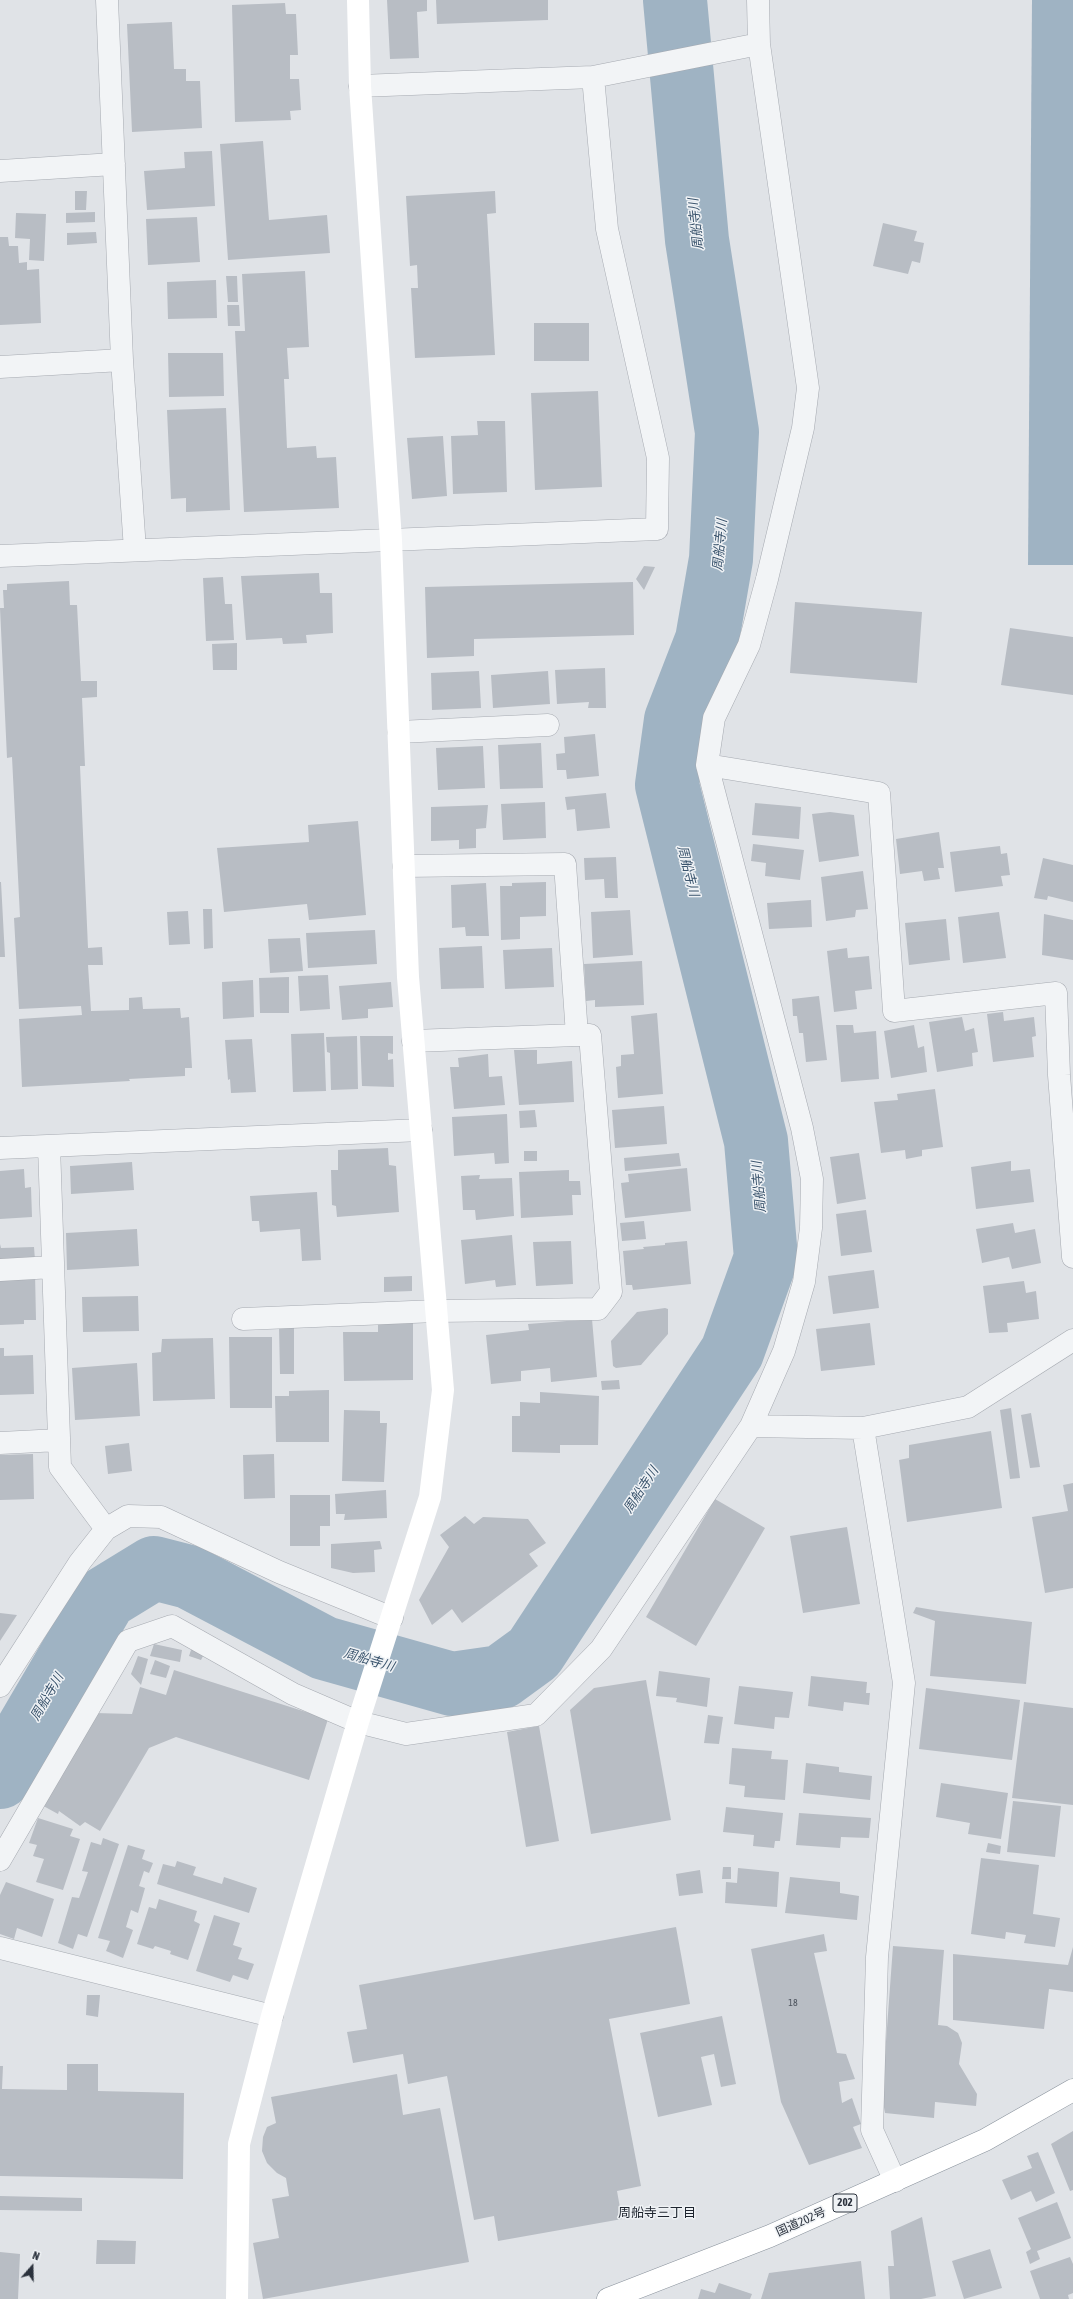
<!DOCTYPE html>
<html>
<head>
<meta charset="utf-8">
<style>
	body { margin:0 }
	#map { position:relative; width:1073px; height:2299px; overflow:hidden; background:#e0e3e7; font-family:"Asap Condensed",sans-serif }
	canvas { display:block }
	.north { position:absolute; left:12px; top:2247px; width:40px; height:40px; -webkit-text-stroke:3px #eff2f5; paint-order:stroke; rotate:20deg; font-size:11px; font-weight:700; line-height:16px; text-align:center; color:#2b323d }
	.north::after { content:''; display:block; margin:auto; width:14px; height:18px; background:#2b323d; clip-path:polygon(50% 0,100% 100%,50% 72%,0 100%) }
</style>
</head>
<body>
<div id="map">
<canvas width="1073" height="2299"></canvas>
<div class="north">N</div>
</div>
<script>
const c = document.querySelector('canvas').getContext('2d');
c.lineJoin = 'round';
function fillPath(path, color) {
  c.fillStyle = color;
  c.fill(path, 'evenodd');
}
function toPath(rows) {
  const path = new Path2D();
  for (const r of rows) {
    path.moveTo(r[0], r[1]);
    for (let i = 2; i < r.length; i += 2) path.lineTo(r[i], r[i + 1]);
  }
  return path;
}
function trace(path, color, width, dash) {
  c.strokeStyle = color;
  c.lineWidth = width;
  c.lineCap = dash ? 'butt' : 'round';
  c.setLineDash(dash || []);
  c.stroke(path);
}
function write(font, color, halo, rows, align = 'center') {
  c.font = font + ' "Asap Condensed","Noto Sans JP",sans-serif';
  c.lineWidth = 3;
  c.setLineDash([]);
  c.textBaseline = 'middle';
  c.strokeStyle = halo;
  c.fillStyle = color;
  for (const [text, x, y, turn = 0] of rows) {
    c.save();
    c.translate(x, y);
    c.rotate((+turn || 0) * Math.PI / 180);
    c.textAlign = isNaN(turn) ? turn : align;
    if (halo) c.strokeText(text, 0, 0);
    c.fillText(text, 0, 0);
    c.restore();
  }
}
fillPath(toPath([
	[1032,0,1073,0,1073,565,1028,565]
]), '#9fb3c3');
trace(toPath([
	[0,1777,105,1598,154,1568,189,1577,324,1648,452,1684,501,1677,534,1653,732,1352,766,1258,756,1141,667,785,676,720,707,640,721,559,727,432,697,240,675,0]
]), '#9fb3c3', 64);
fillPath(toPath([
	[387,0,427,0,427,11,417,12,419,58,390,59],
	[436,0,548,0,548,20,437,24],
	[285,3,286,14,296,14,298,55,290,55,290,79,299,79,301,110,290,111,291,120,235,122,232,5],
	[172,22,174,69,186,69,186,81,200,81,202,128,132,132,127,24],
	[263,141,269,220,327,215,330,253,228,260,220,144],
	[212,151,215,206,147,210,144,171,185,168,184,152],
	[75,191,87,191,86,210,75,210],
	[495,191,496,213,487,214,495,355,415,358,411,288,418,288,417,265,410,266,406,196],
	[95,212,95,222,66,223,66,213],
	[16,213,46,214,44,261,29,260,30,239,15,238],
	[197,217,200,262,148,265,146,219],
	[883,223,917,231,914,241,924,243,920,263,912,261,908,274,873,266],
	[96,232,97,243,67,245,67,233],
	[0,237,8,237,9,246,18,246,19,263,27,262,27,270,39,269,41,323,0,325],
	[305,271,309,347,287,348,289,379,284,379,287,448,316,446,317,458,336,457,339,508,244,512,235,331,245,331,242,274],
	[226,276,237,276,238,302,228,302],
	[216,280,217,318,168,319,167,282],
	[227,305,239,305,240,326,228,326],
	[534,323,589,323,589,361,534,361],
	[168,353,223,353,224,396,169,397],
	[598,391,602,487,535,490,531,393],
	[226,408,230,510,186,512,186,498,171,499,167,410],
	[477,421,505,421,507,492,453,494,451,436,478,435],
	[443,436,447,496,412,499,407,438],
	[644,566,655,567,644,590,636,579],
	[319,573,320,593,332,593,333,633,306,635,307,643,283,644,282,638,246,640,241,576],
	[223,577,225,604,232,604,234,640,206,641,203,578],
	[69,581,70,605,77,605,81,681,97,681,97,697,82,698,85,766,80,766,88,948,102,947,103,965,88,965,91,1011,129,1010,129,998,142,997,143,1009,180,1008,181,1018,189,1017,192,1068,185,1068,185,1076,129,1079,130,1081,22,1087,19,1019,82,1015,81,1006,19,1009,14,918,20,917,12,757,7,758,0,608,4,608,3,590,7,590,7,584],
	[633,582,634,635,474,639,474,656,427,658,425,587],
	[795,602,922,612,917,683,790,673],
	[1010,628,1073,637,1073,695,1001,685],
	[237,643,237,670,213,670,212,644],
	[605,668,606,708,588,708,589,702,557,704,555,670],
	[479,671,481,708,432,710,431,673],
	[548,671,550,704,493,708,491,675],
	[595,734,599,776,567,779,566,770,557,770,556,754,565,753,564,737],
	[541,743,543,788,500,789,498,745],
	[483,746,485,788,438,790,436,748],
	[606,793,610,828,577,831,575,809,567,810,565,797],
	[545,802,546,838,503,840,501,804],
	[755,803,801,807,799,839,752,835],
	[488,805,486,828,476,829,476,848,459,849,459,840,431,841,431,807],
	[830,812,854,815,859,856,819,862,812,814],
	[358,821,366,915,309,920,307,904,224,912,217,848,309,842,308,825],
	[939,832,944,868,938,868,940,879,924,881,922,871,900,874,896,839],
	[753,844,804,850,800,880,765,876,766,863,751,861],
	[1000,846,1001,854,1007,853,1010,875,1001,876,1003,886,955,892,950,852],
	[616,857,618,898,605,898,604,879,585,880,584,858],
	[1043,858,1073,865,1073,902,1048,896,1047,900,1034,898],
	[863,871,868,909,856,910,855,917,826,921,821,877],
	[0,882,1,882,5,957,0,957],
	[546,882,546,916,520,917,520,939,501,940,500,886,512,886,512,883],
	[486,883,489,936,466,936,465,927,452,928,451,885],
	[811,900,812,927,769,929,767,903],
	[203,909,212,909,213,948,204,949],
	[630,910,633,955,593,958,591,912],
	[188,911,190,944,169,945,167,912],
	[999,912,1006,958,963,963,958,917],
	[1044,914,1073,920,1073,960,1042,955],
	[946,919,950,960,909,965,905,923],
	[375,930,377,964,308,968,306,933],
	[300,938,303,971,270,973,268,939],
	[482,946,484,988,441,989,439,948],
	[552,948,554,987,505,989,503,950],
	[847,948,848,958,869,956,872,989,855,991,857,1009,834,1012,827,951],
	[642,961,644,1005,595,1007,595,1000,586,1001,584,964],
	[328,975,330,1009,300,1011,298,976],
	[289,977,289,1013,260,1013,259,978],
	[253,980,254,1017,223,1019,222,982],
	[391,982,393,1007,368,1009,368,1018,342,1020,339,986],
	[819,996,827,1060,806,1062,803,1033,799,1033,797,1016,793,1016,792,999],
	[1003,1012,1004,1021,1034,1017,1036,1036,1032,1037,1034,1057,993,1062,987,1014],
	[657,1013,663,1094,618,1098,616,1067,621,1066,621,1055,634,1054,631,1016],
	[962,1017,965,1031,974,1028,978,1052,972,1053,973,1066,937,1072,929,1022],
	[836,1025,853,1025,854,1033,876,1031,879,1079,841,1082],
	[914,1025,918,1048,924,1046,927,1072,891,1078,884,1031],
	[324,1033,326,1091,293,1092,291,1034],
	[357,1036,358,1089,331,1090,330,1053,327,1052,326,1037],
	[360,1036,393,1036,393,1054,388,1053,388,1060,393,1059,394,1087,362,1086],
	[252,1039,256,1092,231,1093,230,1079,228,1080,225,1040],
	[514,1050,537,1050,537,1064,572,1061,574,1102,519,1105],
	[488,1054,489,1077,502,1076,505,1105,454,1109,450,1067,459,1067,458,1058],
	[935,1089,943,1147,922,1150,922,1156,906,1159,905,1150,881,1153,874,1102,898,1100,897,1094],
	[664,1106,667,1144,615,1148,612,1110],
	[535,1110,537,1127,520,1128,519,1111],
	[507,1114,509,1163,495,1164,494,1153,454,1156,452,1117],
	[388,1148,389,1165,396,1166,399,1212,337,1217,336,1206,332,1205,331,1170,338,1170,338,1150],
	[524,1151,537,1151,537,1161,524,1161],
	[679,1153,681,1166,625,1171,624,1158],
	[859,1153,866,1199,837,1204,830,1157],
	[1011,1161,1011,1171,1030,1169,1034,1202,976,1209,971,1167],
	[132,1162,134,1190,71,1194,70,1166],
	[687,1168,691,1211,625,1218,621,1183,629,1182,628,1174],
	[24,1169,25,1188,31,1187,32,1217,0,1219,0,1171],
	[569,1170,569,1181,580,1181,581,1195,572,1195,573,1215,521,1218,519,1172],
	[480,1175,479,1179,512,1178,514,1216,476,1220,475,1210,463,1210,461,1176],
	[317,1192,321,1260,302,1261,300,1229,260,1232,259,1221,252,1221,250,1196],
	[866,1210,872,1252,841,1256,836,1214],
	[644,1221,646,1239,622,1241,620,1223],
	[1013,1223,1015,1233,1035,1229,1041,1263,1012,1269,1009,1257,982,1263,976,1229],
	[137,1229,139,1266,67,1270,66,1233],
	[512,1235,516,1285,496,1287,495,1280,465,1284,461,1240],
	[571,1241,573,1284,536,1286,533,1242],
	[687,1241,691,1284,633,1290,632,1285,626,1285,623,1251,644,1249,643,1247,665,1245,665,1243],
	[0,1244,1,1248,34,1247,35,1260,0,1261],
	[874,1270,879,1308,833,1314,828,1276],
	[35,1273,36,1320,24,1320,24,1324,0,1325,0,1274],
	[412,1276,412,1291,384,1292,384,1277],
	[1024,1281,1026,1293,1036,1291,1039,1319,1007,1323,1008,1332,989,1333,983,1286],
	[138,1296,139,1331,83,1332,82,1297],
	[665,1308,668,1309,668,1334,641,1365,616,1368,613,1366,611,1341,637,1312],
	[413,1319,413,1380,344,1381,343,1332,378,1332,378,1320],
	[592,1319,597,1377,551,1382,550,1368,521,1371,521,1381,491,1384,486,1335,529,1330,528,1324],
	[870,1323,875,1365,821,1371,816,1329],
	[294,1326,294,1374,280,1374,279,1327],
	[229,1337,272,1337,272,1408,230,1408],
	[213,1338,215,1399,153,1401,152,1353,161,1352,162,1339],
	[0,1348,4,1348,4,1356,33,1355,34,1394,0,1395],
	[137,1363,140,1416,75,1420,72,1368],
	[619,1380,620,1389,602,1390,601,1381],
	[329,1390,329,1442,276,1442,275,1396,289,1396,289,1391],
	[540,1392,599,1396,598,1445,560,1445,560,1453,512,1452,512,1416,520,1416,520,1402,540,1403],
	[1011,1408,1020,1478,1010,1479,1000,1410],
	[344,1410,380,1411,380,1423,387,1423,384,1482,342,1481],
	[1031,1413,1040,1467,1030,1468,1021,1415],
	[991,1431,1002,1508,907,1522,899,1460,909,1458,909,1445],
	[129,1443,132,1471,108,1474,105,1446],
	[33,1454,34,1499,0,1500,0,1455],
	[274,1454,275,1498,244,1499,243,1455],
	[1073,1483,1073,1588,1045,1593,1032,1517,1068,1511,1063,1485],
	[386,1490,387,1518,344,1520,345,1514,336,1514,335,1494],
	[290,1495,330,1495,330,1526,320,1526,320,1546,290,1546],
	[715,1499,765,1528,696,1646,646,1617],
	[465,1516,474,1524,483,1517,528,1519,546,1543,529,1554,538,1566,462,1623,452,1609,432,1625,419,1600,449,1547,440,1535],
	[847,1527,860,1604,803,1613,790,1536],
	[380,1541,382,1549,374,1550,375,1572,353,1573,331,1568,331,1544],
	[916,1607,939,1611,1032,1622,1026,1684,930,1676,935,1621,913,1613],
	[0,1613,17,1615,0,1641],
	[154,1644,182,1650,180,1662,150,1656],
	[192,1647,205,1652,201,1660,189,1656],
	[138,1656,148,1659,141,1685,131,1674],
	[155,1660,170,1666,166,1678,150,1674],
	[174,1670,328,1719,309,1780,176,1737,149,1748,100,1831,85,1822,80,1826,59,1811,58,1814,38,1803,95,1713,132,1714,140,1687,166,1695],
	[659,1671,710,1678,707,1707,676,1702,677,1698,656,1696],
	[811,1676,867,1682,866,1693,870,1693,869,1705,844,1702,843,1711,808,1706],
	[646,1680,671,1820,591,1834,570,1710,594,1688],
	[739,1686,793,1692,789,1718,775,1717,774,1729,734,1724],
	[926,1688,1020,1700,1012,1760,919,1749],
	[1024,1702,1073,1708,1073,1805,1012,1798],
	[708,1715,723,1717,719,1744,704,1743],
	[539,1726,559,1841,526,1847,507,1732],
	[732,1748,772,1751,771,1759,788,1760,785,1800,744,1797,745,1786,729,1784],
	[806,1763,839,1767,839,1772,872,1776,870,1800,803,1793],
	[941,1783,1008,1793,1001,1839,968,1834,970,1823,936,1817],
	[1013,1801,1061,1806,1055,1857,1007,1852],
	[726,1807,783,1813,780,1841,775,1841,774,1848,753,1846,754,1835,723,1832],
	[799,1813,871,1818,869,1838,841,1837,840,1848,796,1845],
	[38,1818,73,1829,70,1836,80,1839,63,1890,36,1882,44,1859,33,1856,37,1845,29,1843],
	[103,1838,119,1844,87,1937,78,1934,73,1949,58,1943,72,1897,79,1898,88,1872,82,1871,91,1842,101,1845],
	[988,1843,1001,1846,1000,1854,986,1852],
	[128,1845,145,1850,142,1859,153,1863,149,1873,144,1871,139,1886,145,1888,138,1913,131,1910,126,1927,133,1930,123,1958,106,1951,110,1941,98,1938],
	[981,1858,1039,1865,1033,1914,1060,1918,1055,1947,1024,1943,1026,1935,1006,1932,1005,1939,971,1934],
	[177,1861,196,1867,193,1875,222,1884,224,1877,257,1888,249,1913,157,1884,163,1864,175,1867],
	[723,1867,731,1867,731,1879,722,1879],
	[738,1868,779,1872,777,1907,725,1903,726,1882,737,1883],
	[700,1870,703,1893,679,1896,676,1874],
	[790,1877,840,1882,840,1893,859,1896,857,1920,785,1913],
	[6,1882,54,1899,42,1937,17,1928,14,1939,0,1934,0,1895],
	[159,1899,197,1911,194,1921,200,1924,188,1960,170,1954,171,1951,155,1946,153,1949,137,1944,149,1907,156,1909],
	[214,1915,240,1923,233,1945,242,1948,238,1959,254,1964,248,1980,233,1975,230,1982,196,1971],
	[676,1927,690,2004,609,2019,641,2186,617,2191,622,2219,498,2241,494,2216,474,2220,447,2076,408,2084,403,2054,353,2063,347,2032,367,2029,359,1985],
	[824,1934,827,1951,814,1953,837,2053,846,2054,855,2079,839,2082,842,2103,852,2098,861,2124,853,2127,862,2148,809,2165,781,2102,751,1949],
	[893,1946,944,1950,938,2025,947,2026,958,2033,962,2043,959,2064,977,2094,976,2106,935,2102,934,2118,885,2113,882,2096],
	[1073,1947,1073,1992,1049,1989,1044,2029,953,2020,953,1954,1068,1965],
	[87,1995,100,1995,98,2017,86,2015],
	[722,2016,736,2084,721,2087,714,2054,701,2057,712,2105,658,2117,640,2033],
	[67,2064,98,2064,98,2091,184,2093,183,2179,0,2176,0,2066,3,2066,2,2089,67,2090],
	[397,2074,403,2115,440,2108,469,2262,263,2299,253,2243,279,2238,272,2199,289,2196,286,2178,277,2173,267,2163,262,2151,263,2137,267,2127,276,2123,271,2097],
	[1073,2131,1073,2190,1070,2191,1051,2144],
	[1038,2152,1055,2193,1036,2202,1031,2191,1011,2200,1002,2180,1032,2168,1027,2156],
	[0,2196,82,2198,82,2211,0,2210],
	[1057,2202,1071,2238,1037,2251,1040,2259,1030,2264,1026,2252,1031,2249,1018,2218],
	[922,2217,936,2296,921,2299,890,2299,888,2266,894,2266,891,2231],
	[97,2240,136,2241,135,2264,96,2264],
	[990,2249,1002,2288,964,2299,952,2261],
	[0,2252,20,2254,18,2299,0,2299],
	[1070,2257,1073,2264,1073,2293,1068,2295,1069,2299,1040,2299,1030,2271],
	[861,2261,865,2299,761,2299,769,2273],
	[719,2283,752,2294,750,2299,698,2299,701,2289,715,2293]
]), '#b8bdc4');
const street = toPath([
	[107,0,122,360,135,550],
	[593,77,759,44],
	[0,171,114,164],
	[0,367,122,360],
	[0,556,657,529,658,458,607,229,593,77,360,86],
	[399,732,548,725],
	[707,765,879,793,894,1011,1056,993,1059,1075,1073,1257],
	[413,1041,577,1035],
	[49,1146,60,1467,106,1529],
	[0,1148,421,1130],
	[0,1270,53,1267],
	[243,1319,436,1311,598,1309,611,1292,590,1035,577,1035,565,864,404,866],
	[751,1426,784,1351,804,1282,811,1228,812,1179,802,1128,707,765,714,718,749,645,767,579,803,428,808,388,759,44,758,0],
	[863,1428,904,1683,877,1957,872,2130,895,2181],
	[0,1443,59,1440],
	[0,1686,80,1562,106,1529,128,1516,161,1517,279,1572,392,1618],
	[0,1860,128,1641,172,1626,293,1694,358,1722,406,1734,536,1715,601,1649,751,1426,863,1428,968,1407,1073,1340],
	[0,1948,272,2016]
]);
const highway = toPath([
	[608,2299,770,2236,985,2140,1073,2090]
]);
trace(street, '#a6aab1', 23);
trace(highway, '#89929c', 23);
trace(street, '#f2f4f6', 22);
trace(toPath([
	[237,2299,239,2144,272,2016,358,1722,430,1497,443,1390,408,977,391,540,360,86,358,0]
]), '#fff', 22);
trace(highway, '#fff', 22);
write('10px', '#4e555f', null, [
	["18",793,2003]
]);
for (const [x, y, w] of [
	[845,2203,24]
]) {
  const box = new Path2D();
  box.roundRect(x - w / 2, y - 9, w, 18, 3);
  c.fillStyle = '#eff2f5';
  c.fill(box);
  trace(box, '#2b323d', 1);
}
write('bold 11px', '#2b323d', null, [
	["202",845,2203]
]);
write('12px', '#2b323d', '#eff2f5', [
	["国道202号",801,2222,-24]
]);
write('italic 13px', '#39536c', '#eff2f5', [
	["周船寺川",696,224,-96],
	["周船寺川",720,545,-85],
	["周船寺川",688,871,76],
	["周船寺川",759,1187,-95],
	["周船寺川",641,1490,-57],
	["周船寺川",369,1660,16],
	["周船寺川",47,1697,-60]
]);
write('13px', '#1d242e', '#eff2f5', [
	["周船寺三丁目",657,2213]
]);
</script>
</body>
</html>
